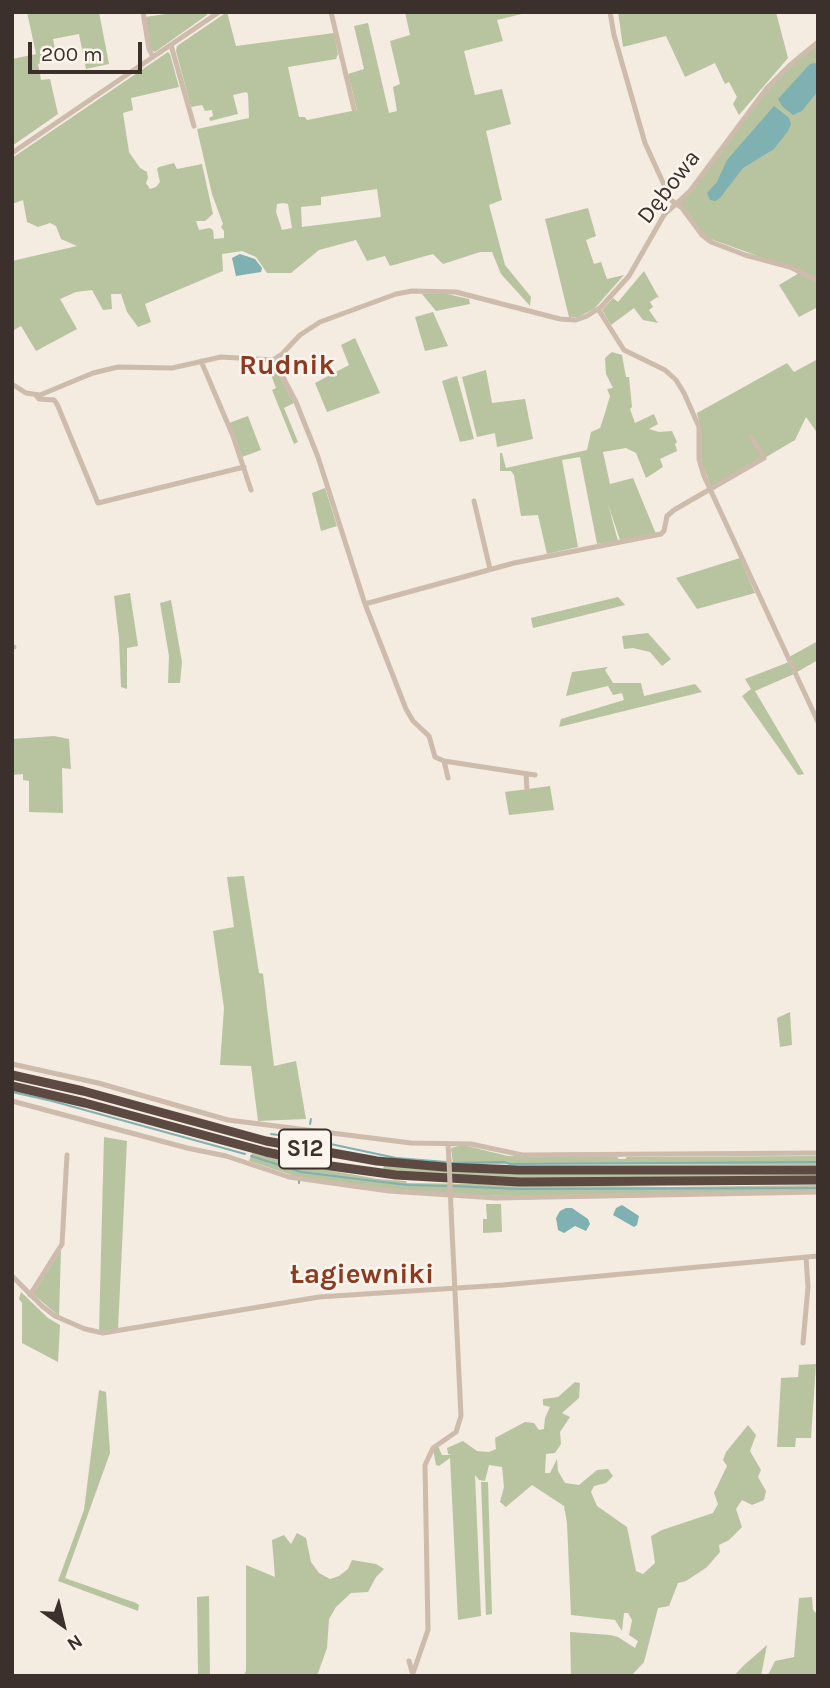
<!DOCTYPE html>
<html>
<head>
<meta charset="utf-8">
<style>
	body { margin:0 }
	#map { position:relative; width:830px; height:1688px; overflow:hidden; background:#f4ebe1; font-family:Karla,sans-serif }
	canvas { display:block }
	.frame { position:absolute; inset:0; border:14px solid #3b302b; pointer-events:none }
	.north { position:absolute; left:28px; top:1590px; width:70px; height:70px; -webkit-text-stroke:5px #fbf5ee; paint-order:stroke; rotate:146deg; font-size:19px; font-weight:700; line-height:28px; text-align:center; color:#3b302b }
	.north::after { content:''; display:block; margin:auto; width:24px; height:32px; background:#3b302b; clip-path:polygon(50% 0,100% 100%,50% 72%,0 100%) }
	.scale { position:absolute; left:28px; top:42px; width:114px; height:32px; box-sizing:border-box; border:4px solid #3b302b; border-top:0; padding-left:9px; font-size:21px; line-height:24px; white-space:nowrap; color:#3b302b; -webkit-text-stroke:5px #fbf5ee; paint-order:stroke }
</style>
</head>
<body>
<div id="map">
<canvas width="830" height="1688"></canvas>
<div class="frame"></div>
<div class="north">N</div>
<div class="scale">200 m</div>
</div>
<script>
const c = document.querySelector('canvas').getContext('2d');
c.lineJoin = 'round';
function fillPath(path, color) {
  c.fillStyle = color;
  c.fill(path, 'evenodd');
}
function toPath(rows) {
  const path = new Path2D();
  for (const r of rows) {
    path.moveTo(r[0], r[1]);
    for (let i = 2; i < r.length; i += 2) path.lineTo(r[i], r[i + 1]);
  }
  return path;
}
function trace(path, color, width, dash) {
  c.strokeStyle = color;
  c.lineWidth = width;
  c.lineCap = dash ? 'butt' : 'round';
  c.setLineDash(dash || []);
  c.stroke(path);
}
function write(font, color, halo, rows, align = 'center') {
  c.font = font + ' Karla,sans-serif';
  c.lineWidth = 5;
  c.setLineDash([]);
  c.textBaseline = 'middle';
  c.strokeStyle = halo;
  c.fillStyle = color;
  for (const [text, x, y, turn = 0] of rows) {
    c.save();
    c.translate(x, y);
    c.rotate((+turn || 0) * Math.PI / 180);
    c.textAlign = isNaN(turn) ? turn : align;
    if (halo) c.strokeText(text, 0, 0);
    c.fillText(text, 0, 0);
    c.restore();
  }
}
fillPath(toPath([
	[27,12,99,12,109,64,86,69,79,34,53,39,57,60,38,64,41,80,50,79,58,114,12,146,12,59,36,54],
	[180,12,207,12,207,15,155,52,151,50,145,17],
	[227,12,236,46,334,33,338,54,336,59,288,67,299,117,305,117,307,120,357,110,348,74,364,69,354,26,368,23,389,113,397,111,393,87,400,84,390,41,410,35,405,12,530,12,497,20,503,41,464,51,475,95,502,89,511,124,486,131,502,200,489,205,505,265,531,297,530,306,501,274,492,252,480,252,443,264,433,254,390,266,385,256,367,261,356,240,319,250,291,273,267,273,256,257,242,251,222,254,223,271,145,304,151,322,138,327,127,312,121,294,111,294,112,309,103,310,92,290,76,292,60,299,77,329,36,351,21,326,12,331,12,261,77,246,61,239,56,226,50,223,38,227,27,222,23,200,12,204,12,158,168,52,170,54,179,87,131,98,133,110,123,113,129,152,140,168,147,172,148,178,146,183,150,189,156,187,160,182,157,169,159,167,174,163,177,169,202,164,213,214,205,221,196,221,199,230,210,228,213,230,214,239,224,238,224,231,221,227,223,224,212,194,197,129,249,118,248,94,246,92,233,95,238,114,210,121,209,118,213,116,212,110,205,111,202,105,191,107,176,51,177,46],
	[377,189,381,217,302,227,301,207,321,205,321,197],
	[283,203,288,204,292,228,282,230,276,212,277,204],
	[618,12,776,12,788,58,739,115,733,104,737,97,729,82,725,84,715,63,685,77,666,36,623,47],
	[818,43,818,281,800,271,705,237,679,202,789,64],
	[588,208,596,236,586,240,594,264,601,262,607,279,624,275,594,309,578,317,569,317,545,219],
	[644,271,659,298,657,297,650,302,653,307,649,310,658,323,643,320,634,308,611,325,602,310,613,298,618,302],
	[799,273,818,283,818,307,799,317,779,285],
	[438,292,469,299,470,304,436,311,422,294],
	[433,312,448,346,425,351,415,317],
	[355,338,380,393,327,412,315,383,349,365,341,345],
	[612,352,622,355,626,377,629,377,632,407,630,409,635,423,654,414,658,424,649,429,659,432,672,431,677,442,675,444,677,451,660,459,663,467,646,478,636,453,626,448,603,452,610,484,633,478,656,534,620,540,608,504,618,541,597,544,580,457,562,460,578,547,547,554,538,515,521,516,514,475,511,471,500,471,500,453,502,453,506,468,587,450,591,432,600,428,605,413,610,396,607,389,613,388,606,374,605,358],
	[818,359,818,430,816,431,806,417,795,440,712,489,701,461,700,426,697,413,787,363,794,372],
	[267,364,276,369,294,403,284,408,298,442,294,444,272,390,276,388],
	[486,370,492,403,525,399,533,439,497,447,495,433,477,437,462,377],
	[457,376,474,439,460,442,442,381],
	[248,416,261,450,242,457,229,423],
	[325,488,337,526,321,531,312,493],
	[740,558,755,593,697,609,676,578],
	[130,593,138,646,127,648,127,689,121,687,119,638,114,596],
	[618,597,625,605,533,628,531,618],
	[171,600,182,662,180,683,168,683,169,656,160,603],
	[648,633,671,659,662,666,650,652,633,648,624,649,622,636],
	[818,641,818,660,797,672,789,657],
	[789,662,794,674,755,691,804,774,798,775,742,696,751,689,745,679],
	[608,667,605,670,613,683,641,683,644,696,695,684,702,692,559,727,561,719,624,700,622,693,613,695,608,686,566,696,572,672],
	[54,736,69,739,71,769,62,768,63,813,29,812,29,781,23,780,23,774,12,775,12,739],
	[550,786,554,810,509,815,505,792],
	[244,876,259,973,263,974,274,1066,296,1061,306,1119,258,1121,251,1066,220,1065,224,1008,213,931,234,927,227,877],
	[790,1012,792,1045,780,1047,777,1018],
	[104,1137,127,1141,118,1330,99,1331],
	[463,1145,508,1156,617,1157,619,1159,625,1159,627,1157,818,1156,818,1165,453,1164,451,1148],
	[252,1153,322,1169,378,1179,406,1181,407,1183,669,1187,818,1185,818,1190,512,1196,417,1193,298,1177,249,1161],
	[384,1164,603,1174,818,1174,818,1177,498,1180,383,1171],
	[486,1204,501,1204,502,1232,483,1233,483,1219,487,1219],
	[61,1250,59,1316,33,1294],
	[21,1292,48,1318,60,1325,58,1362,22,1343,22,1303,19,1299],
	[816,1364,811,1438,796,1438,795,1447,777,1447,781,1378,798,1377,799,1365],
	[575,1382,580,1383,579,1398,562,1413,570,1417,560,1432,561,1444,555,1453,546,1454,545,1473,550,1473,557,1459,558,1471,565,1483,579,1485,597,1470,608,1469,613,1476,606,1483,594,1486,591,1492,597,1506,627,1527,636,1571,643,1574,655,1563,651,1536,662,1530,713,1513,718,1504,714,1493,727,1466,723,1460,726,1452,748,1425,756,1435,750,1451,761,1470,758,1477,766,1491,764,1500,752,1505,742,1500,736,1509,742,1527,729,1540,719,1545,720,1552,707,1567,686,1581,678,1583,669,1606,658,1608,644,1662,633,1674,628,1676,571,1676,570,1632,610,1635,618,1637,635,1648,638,1641,629,1635,632,1620,628,1613,624,1613,622,1631,615,1620,571,1615,567,1523,564,1506,532,1485,506,1507,500,1502,504,1487,502,1467,489,1465,485,1481,479,1480,475,1475,481,1616,458,1620,450,1458,439,1466,436,1465,433,1449,438,1446,442,1455,451,1455,448,1454,447,1448,463,1441,477,1451,489,1452,496,1449,495,1438,525,1422,534,1423,539,1430,544,1429,545,1418,550,1407,543,1405,543,1399,558,1397],
	[99,1390,106,1392,110,1453,65,1578,136,1603,139,1605,138,1611,58,1581,84,1510],
	[481,1482,488,1482,492,1614,486,1615],
	[297,1533,306,1538,311,1562,319,1573,330,1579,339,1576,348,1569,352,1560,376,1564,384,1569,376,1577,368,1592,351,1593,336,1607,329,1619,327,1648,317,1676,243,1676,246,1671,246,1565,275,1577,272,1540,284,1535,291,1544],
	[209,1596,210,1676,198,1676,197,1597],
	[812,1597,813,1610,818,1615,818,1676,765,1676,769,1673,775,1661,794,1657,799,1598],
	[767,1645,761,1676,734,1676,743,1666]
]), '#b8c4a0');
fillPath(toPath([
	[814,63,818,64,818,91,802,111,793,115,782,106,778,99,810,64],
	[774,106,789,118,791,124,788,131,774,149,743,168,720,198,715,201,710,200,707,193,717,182,727,160],
	[240,254,255,259,262,268,261,272,236,276,232,258],
	[622,1205,639,1216,637,1225,634,1227,613,1215,616,1208],
	[566,1208,572,1208,588,1219,590,1224,586,1231,575,1226,564,1233,558,1230,556,1218,560,1211]
]), '#7fb0b2');
trace(toPath([
	[12,1092,52,1101,245,1154],
	[310,1124,311,1119],
	[271,1134,307,1139,396,1158,446,1162],
	[251,1156,301,1172,407,1185,446,1186],
	[452,1163,504,1162,510,1164,818,1162],
	[299,1183,299,1181],
	[452,1186,518,1189,818,1188]
]), '#7fb0b2', 2);
trace(toPath([
	[143,12,149,49,153,57],
	[331,12,354,109],
	[610,12,614,35,645,143,671,200,682,208,702,235,711,242,745,255,790,267,818,281],
	[171,45,194,126],
	[12,153,219,12],
	[598,309,624,350,665,370,676,380,684,393,699,427,699,459,704,476,818,722],
	[274,360,296,402,318,457,365,604,406,709,413,721,429,736,435,757,444,761,535,775],
	[201,361,233,436,251,490],
	[12,384,26,393,40,395,93,373,118,367,172,368,221,357,273,360,282,354,300,335,320,322,396,294,412,291,456,292,560,319,576,320,587,316,601,307,629,276,664,215,690,191,767,88,789,66,818,42],
	[36,395,39,399,54,400,57,404,98,503,244,467],
	[474,501,490,569],
	[365,604,514,563,661,534,664,531,667,516,674,510,764,458,751,437],
	[12,647,14,647],
	[444,761,448,778],
	[526,774,527,789],
	[12,1064,98,1083,228,1120,411,1143,471,1144,522,1155,818,1153],
	[12,1101,187,1148,226,1156,289,1177,389,1191,496,1198,818,1192],
	[448,1144,449,1160],
	[12,1276,42,1306,55,1316,85,1329,103,1333,319,1297,503,1285,818,1256],
	[30,1295,62,1244,67,1155],
	[803,1343,808,1287,806,1257],
	[409,1661,412,1672],
	[412,1676,428,1630,425,1465,433,1448,456,1432,461,1416,451,1209]
]), '#cdbbac', 5);
trace(toPath([
	[12,1075,83,1091,266,1141,377,1161,444,1167,518,1170,818,1170],
	[12,1086,85,1103,266,1152,331,1166,396,1175,520,1182,818,1180]
]), '#5c4a42', 9);
trace(toPath([
	[449,1160,451,1209]
]), '#cdbbac', 5);
for (const [x, y, w] of [
	[305,1149,52]
]) {
  const box = new Path2D();
  box.roundRect(x - w / 2, y - 19.5, w, 39, 5);
  c.fillStyle = '#fbf5ee';
  c.fill(box);
  trace(box, '#3b302b', 2);
}
write('bold 23px', '#3b302b', null, [
	["S12",305,1149]
]);
write('24px', '#3b302b', '#fbf5ee', [
	["Dębowa",669,187,-52]
]);
write('bold 28px', '#8c3b22', '#fbf5ee', [
	["Rudnik",287,366],
	["Łagiewniki",362,1275]
]);
</script>
</body>
</html>
